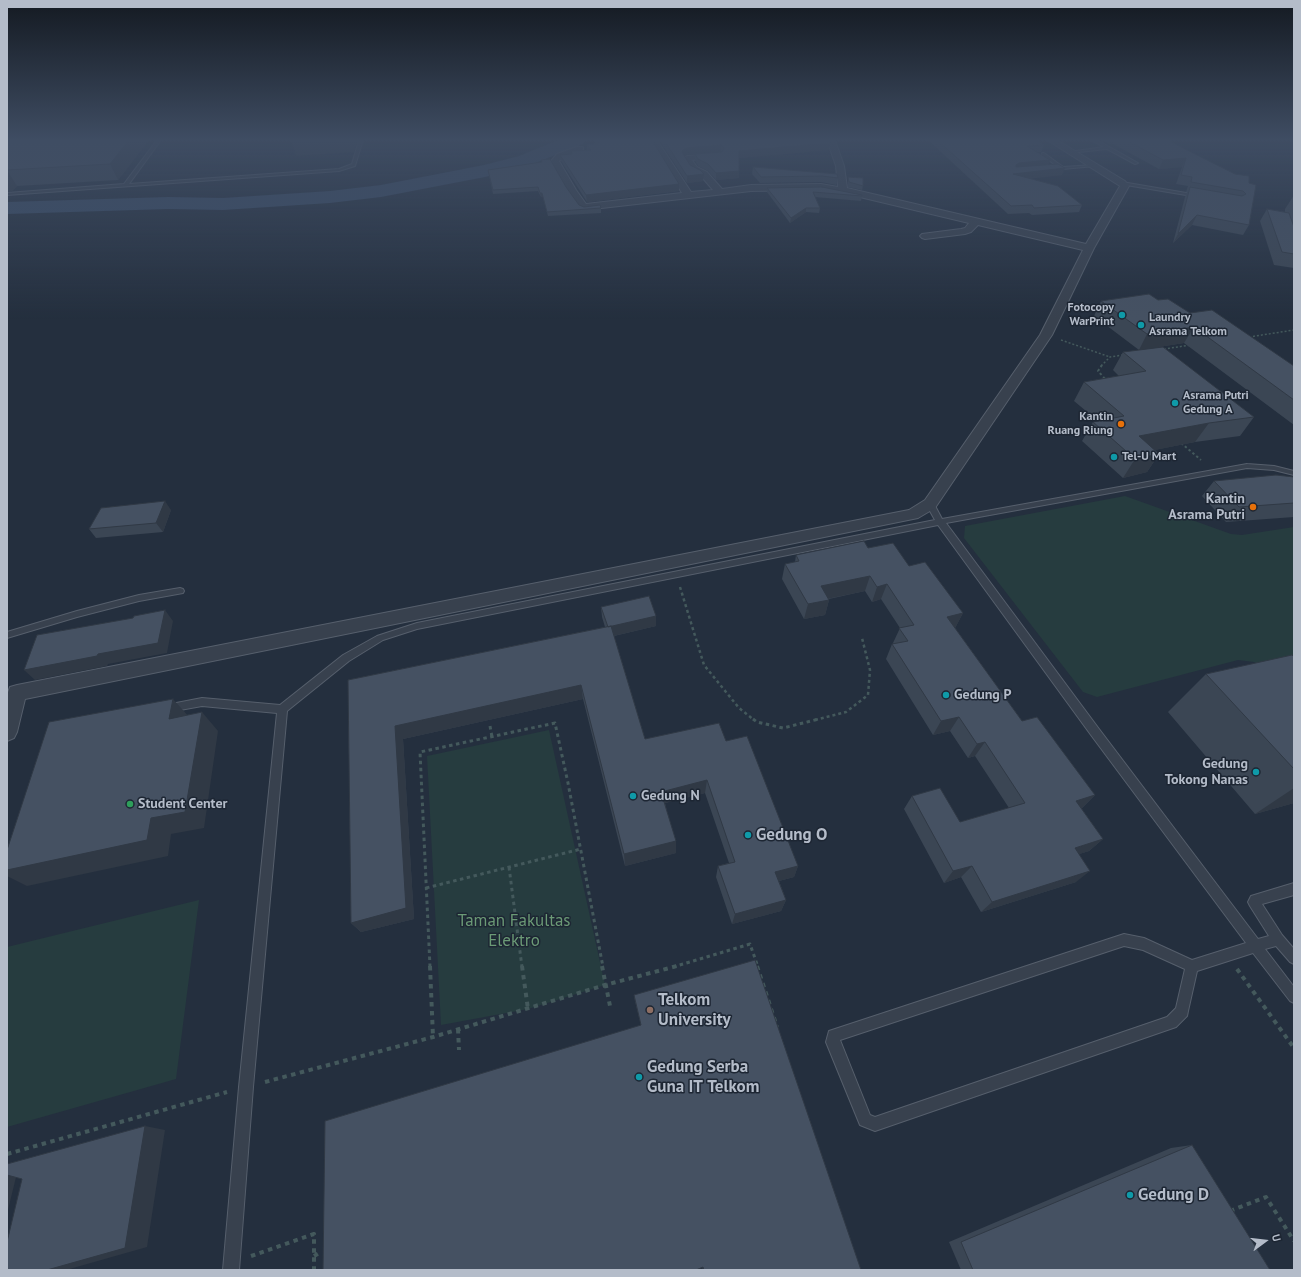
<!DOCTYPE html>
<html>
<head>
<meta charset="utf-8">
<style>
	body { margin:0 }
	#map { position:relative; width:1301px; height:1277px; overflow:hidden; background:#242f3e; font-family:"PT Sans",sans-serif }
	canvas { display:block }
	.frame { position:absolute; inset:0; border:8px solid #b4bcc9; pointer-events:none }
	.north { position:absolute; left:1245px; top:1221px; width:40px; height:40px; -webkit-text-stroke:3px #1d2633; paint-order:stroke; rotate:75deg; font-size:11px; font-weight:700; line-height:16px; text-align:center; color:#b4bcc9 }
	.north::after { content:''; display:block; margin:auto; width:14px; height:18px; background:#b4bcc9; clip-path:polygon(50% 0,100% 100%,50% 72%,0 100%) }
</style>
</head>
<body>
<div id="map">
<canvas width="1301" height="1277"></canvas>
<div class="frame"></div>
<div class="north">U</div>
</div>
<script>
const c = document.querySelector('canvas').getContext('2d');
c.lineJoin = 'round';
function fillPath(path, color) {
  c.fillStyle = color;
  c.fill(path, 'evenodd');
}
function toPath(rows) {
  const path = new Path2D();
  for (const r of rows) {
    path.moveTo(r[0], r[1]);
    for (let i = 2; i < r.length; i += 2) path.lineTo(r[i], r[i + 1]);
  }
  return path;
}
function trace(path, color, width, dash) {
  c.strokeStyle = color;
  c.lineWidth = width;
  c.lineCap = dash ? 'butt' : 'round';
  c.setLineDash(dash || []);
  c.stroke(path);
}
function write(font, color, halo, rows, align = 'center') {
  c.font = font + ' "PT Sans",sans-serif';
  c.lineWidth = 3;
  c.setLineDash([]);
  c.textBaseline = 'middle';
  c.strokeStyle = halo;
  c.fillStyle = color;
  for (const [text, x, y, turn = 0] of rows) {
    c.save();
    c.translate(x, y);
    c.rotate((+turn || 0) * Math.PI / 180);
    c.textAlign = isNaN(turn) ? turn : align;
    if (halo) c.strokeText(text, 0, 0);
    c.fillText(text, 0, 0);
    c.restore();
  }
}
fillPath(toPath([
	[1125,496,1231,534,1242,535,1294,527,1294,697,1266,670,1254,662,1238,660,1097,697,1083,692,964,538,965,526],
	[549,730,605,985,528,1009,441,1025,427,756],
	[199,900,176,1079,7,1127,7,947]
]), '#263c3f');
fillPath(toPath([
	[558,140,585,140,583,144,533,164,485,177,381,197,330,203,223,210,168,209,7,214,7,202,168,197,223,198,330,191,381,185,484,165,519,156,558,140]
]), '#394c67');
const service = toPath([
	[157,140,161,140,129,184,339,169,352,164,359,140,363,140,355,166,339,171,7,195,7,193,124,184,157,140],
	[1091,140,1097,140,1138,163,1135,164,1107,149,1070,153,1068,152,1104,147,1091,140],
	[1042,153,1044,153,1063,167,1093,165,1095,166,1052,170,1050,168,1058,167,1042,155,1042,153],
	[1122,182,1198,195,1200,196,1198,197,1120,184,1122,182],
	[1247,464,1274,466,1294,471,1294,475,1274,470,1247,468,946,523,1099,729,1258,939,1269,936,1250,906,1248,902,1251,896,1294,883,1294,895,1262,904,1282,935,1294,949,1294,964,1290,962,1276,946,1265,949,1294,987,1294,1003,1290,1001,1253,953,1197,971,1188,1011,1187,1016,1176,1027,875,1131,860,1125,826,1042,829,1031,1124,934,1144,938,1192,960,1246,943,1091,735,938,525,417,629,383,640,349,661,287,711,253,1087,239,1270,223,1270,239,1087,277,713,202,706,169,712,166,711,164,708,166,705,202,698,280,705,343,655,377,636,417,623,935,520,926,504,930,501,933,502,942,519,1247,464],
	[1124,946,1143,950,1185,969,1176,1008,1167,1017,875,1117,870,1115,840,1040,1124,946],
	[180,588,183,589,184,591,183,593,139,601,77,617,7,638,7,632,77,611,139,595,180,588]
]);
const minor = toPath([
	[649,140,657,140,691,192,713,190,701,176,691,171,683,158,687,156,718,153,721,153,722,155,721,157,692,160,697,167,707,172,722,189,751,185,821,184,838,187,836,166,827,140,835,140,844,166,847,188,1086,244,1120,186,1047,140,1057,140,1125,181,1129,186,1094,248,1052,335,935,508,918,518,25,699,17,732,14,738,7,741,7,695,10,687,17,685,909,510,925,500,1040,335,1083,250,978,225,971,232,965,234,925,239,922,238,920,236,922,234,961,229,965,228,969,223,843,193,821,190,751,191,584,210,581,209,568,191,551,161,557,154,577,147,583,147,583,151,563,158,559,161,576,190,586,204,682,193,649,140]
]);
trace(service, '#565f6c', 2);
trace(minor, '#565f6c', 2);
trace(toPath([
	[1249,337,1294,330],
	[1061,340,1110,357],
	[1164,349,1191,345],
	[1101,366,1110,357,1123,355]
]), '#44595c', 1.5, [2, 2]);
trace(toPath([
	[1102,365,1098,371,1106,380],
	[1181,443,1201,460]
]), '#44595c', 2, [2.5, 2.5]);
trace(toPath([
	[680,587,704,665,739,708,754,720],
	[815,720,846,712,868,695,870,670,862,638]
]), '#44595c', 2.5, [3, 3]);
trace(toPath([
	[753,719,757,722,783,728,819,719],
	[490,726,492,737],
	[509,867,522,967],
	[426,888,581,849],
	[430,967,420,752,555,723,568,783,603,967],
	[673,967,750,944,758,967]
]), '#44595c', 3, [3.5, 3.5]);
trace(toPath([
	[430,966,433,1037],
	[522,966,528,1009],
	[602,966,610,1006],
	[757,966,777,1027],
	[1237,969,1294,1048],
	[458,1029,459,1050],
	[265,1082,433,1037,605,985,677,966],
	[7,1154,227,1092],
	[1230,1211,1266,1197,1294,1241],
	[251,1256,314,1234,314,1270],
	[314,1256,319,1253]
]), '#44595c', 4, [4.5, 4.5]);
fillPath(service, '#38414e');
fillPath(minor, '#38414e');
fillPath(toPath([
	[7,140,149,140,118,180,17,186,12,191,7,191],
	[594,140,652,140,679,191,587,202,561,161,560,155,572,154,571,151,587,150,587,145,596,143],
	[659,140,829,140,829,150,739,158,739,178,716,180,708,171,698,166,695,161,695,154,721,152,687,155,684,156,690,165,703,181,687,183],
	[928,140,1036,140,1044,145,1041,152,1037,152,1050,160,1048,165,1062,175,1031,178,1082,205,1079,212,1032,215,1029,213,1008,214],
	[1103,140,1167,140,1249,183,1249,225,1243,235,1192,225,1173,243,1185,197,1187,192,1186,192,1188,186,1176,184,1182,167,1159,169,1113,144,1109,144],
	[541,160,566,187,579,205,584,207,601,208,601,213,548,216,543,197,541,197,538,191,493,194,488,170,541,162],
	[753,167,837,174,838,178,836,185,821,182,760,183,752,174],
	[848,177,863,186,862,190,848,187],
	[767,188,862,195,861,201,815,197,820,208,819,213,806,212,790,223,767,192],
	[1294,195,1294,268,1274,265,1260,221,1267,209,1285,212,1285,209],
	[1158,300,1190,313,1294,366,1294,425,1184,343,1139,350,1094,316,1101,301],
	[1123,352,1254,417,1240,436,1195,442,1154,450,1159,454,1147,472,1123,478,1082,441,1093,422,1098,421,1074,401,1084,382,1119,376,1113,370],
	[1294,477,1294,517,1226,522,1202,496,1214,481],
	[171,510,163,532,96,538,89,529],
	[868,548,909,566,963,613,955,628,1022,721,1095,795,1082,808,1081,808,1103,839,1089,851,1079,854,1076,882,981,912,961,877,944,883,904,809,912,796,960,822,1009,808,975,756,968,758,950,731,933,735,886,659,892,644,894,644,893,643,900,628,881,599,872,602,865,591,829,599,829,600,825,615,804,619,782,579,785,564,795,562,796,555],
	[601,607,656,616,656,626,614,636,645,739,726,741,798,866,794,877,779,881,786,900,781,911,732,924,716,877,718,866,729,863,705,793,665,803,676,853,625,866,583,699,403,739,414,919,361,932,351,923,348,680,605,627,602,617],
	[1294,657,1294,803,1255,814,1168,712,1206,674],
	[634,995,861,1270,703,1270,641,1025,635,1001],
	[1192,1145,1270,1270,961,1270,949,1242,1171,1148]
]), '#3b4654');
fillPath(toPath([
	[129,140,149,140,118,180,110,164],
	[291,140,358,140,354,152,296,156],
	[1111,140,1114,140,1113,144,1109,144],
	[830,143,829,150,738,158,739,151],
	[721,145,721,152,687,155,682,157,682,152,683,150,687,148],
	[1186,158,1182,167,1159,169,1163,160],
	[1050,160,1048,167,1017,170,1016,165,1019,163],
	[1065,168,1062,175,1011,181,1013,174],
	[7,170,17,186,12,191,7,191],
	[739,171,739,178,716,180,716,173],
	[704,174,703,181,687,183,687,176],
	[679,184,679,191,587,202,586,195],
	[540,193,542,193,543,197,541,197],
	[806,208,806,212,790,223,791,218],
	[1197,215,1192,225,1173,243,1178,234],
	[1194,327,1184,343,1139,350,1147,334],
	[1209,423,1195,442,1130,455,1139,436],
	[1159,454,1147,472,1123,478,1135,459],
	[165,501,171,510,163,532,156,523],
	[870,576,865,591,817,601,821,586],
	[887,584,881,599,872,602,877,587],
	[829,600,825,615,804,619,808,604],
	[165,610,173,621,167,653,108,664,107,666,35,680,24,670,98,654],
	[963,613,955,628,947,617],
	[656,616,656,626,609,637,608,627],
	[581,685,583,699,403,739,414,919,361,932,351,923,395,726],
	[173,699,190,718,169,719],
	[202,712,218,731,204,828,171,834,168,856,27,886,7,876,7,870,151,818],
	[959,717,950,731,933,735,941,721],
	[985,742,975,756,968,758,977,744],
	[707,780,705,793,661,804,661,792],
	[1294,788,1294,803,1255,814],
	[1095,795,1082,808,1063,813,1076,801],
	[1103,839,1089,851,1061,860,1075,848],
	[676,841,676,853,625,866,624,854],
	[798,866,794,877,771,883,775,872],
	[972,866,961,877,944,883,953,871],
	[1090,871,1076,882,981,912,992,902],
	[786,900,781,911,732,924,735,914],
	[145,1126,165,1130,147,1247,66,1270,47,1270],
	[7,1172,17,1173,7,1214]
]), '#303945');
const building = toPath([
	[7,140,129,140,110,164,7,170,7,140],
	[598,140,652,140,679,184,586,195,560,155,572,154,571,151,591,150,587,145,600,143,598,140],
	[664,140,829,140,830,143,739,151,739,171,716,173,708,164,698,159,695,154,722,152,724,148,721,145,687,148,683,150,682,152,690,165,700,170,704,174,687,176,664,140],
	[937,140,1036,140,1044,145,1027,146,1050,160,1019,163,1016,165,1016,167,1058,164,1065,168,1013,174,1058,186,1082,205,1034,208,1032,205,1011,206,937,140],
	[1126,140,1167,140,1235,174,1249,176,1249,183,1256,185,1249,225,1197,215,1178,234,1190,187,1242,196,1246,194,1243,191,1191,182,1192,177,1181,175,1186,158,1163,160,1126,140],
	[550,159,566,187,579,205,584,207,600,205,601,208,547,212,542,193,540,193,538,187,493,190,488,170,542,162,541,160,550,159],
	[753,167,837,174,838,178,822,176,761,177,753,167],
	[848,177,863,178,863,186,849,182,848,177],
	[822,187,862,195,862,196,813,192,820,208,806,208,791,218,767,188,822,187],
	[1267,209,1289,213,1294,227,1294,254,1282,252,1267,209],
	[1149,294,1158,300,1168,299,1190,313,1212,310,1294,366,1294,400,1194,327,1147,334,1101,301,1149,294],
	[1163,347,1254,417,1209,423,1139,436,1159,454,1135,459,1093,422,1124,416,1084,382,1146,371,1123,352,1163,347],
	[1276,475,1294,477,1294,503,1239,507,1214,481,1276,475],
	[165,501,156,523,89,529,101,508,165,501],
	[864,541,868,548,893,543,909,566,925,562,963,613,947,617,1022,721,1037,717,1095,795,1076,801,1103,839,1075,848,1090,871,992,902,972,866,953,871,912,796,940,788,960,822,1025,803,985,742,977,744,959,717,941,721,892,644,908,641,899,628,914,625,887,584,877,587,870,576,821,586,829,600,808,604,785,564,799,561,796,555,864,541],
	[649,596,656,616,608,627,601,607,649,596],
	[165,610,158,643,98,654,97,656,24,670,37,635,133,618,134,616,165,610],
	[611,626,645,739,719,723,726,741,747,736,798,866,775,872,786,900,735,914,718,866,735,862,707,780,661,792,676,841,624,854,581,685,395,726,406,908,351,923,348,680,611,626],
	[1292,655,1294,657,1294,769,1206,674,1292,655],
	[173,699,169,719,202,712,185,812,151,818,147,840,7,870,7,850,49,722,173,699],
	[755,960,861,1270,704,1270,703,1267,696,1270,323,1270,325,1121,641,1025,634,995,755,960],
	[145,1126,125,1248,47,1270,7,1270,7,1242,22,1179,7,1175,7,1164,145,1126],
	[1192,1145,1270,1270,973,1270,961,1242,1192,1145]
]);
fillPath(building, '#455162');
trace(building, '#303945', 1);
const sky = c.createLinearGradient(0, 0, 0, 319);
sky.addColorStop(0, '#141a22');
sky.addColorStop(0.44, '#3f4d63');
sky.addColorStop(1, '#3f4d6300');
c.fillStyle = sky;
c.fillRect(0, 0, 1301, 319);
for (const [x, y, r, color] of [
	[1122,315,4,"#0f9aa8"],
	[1141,325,4,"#0f9aa8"],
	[1175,403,4,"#0f9aa8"],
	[1121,424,4,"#e8710a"],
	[1114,457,4,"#0f9aa8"],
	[1253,507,4,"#e8710a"],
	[946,695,4,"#0f9aa8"],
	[1256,772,4,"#0f9aa8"],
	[633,796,4,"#0f9aa8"],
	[130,804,4,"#2e9e5b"],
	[748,835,4,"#0f9aa8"],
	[650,1010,4,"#8d6e63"],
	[639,1077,4,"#0f9aa8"],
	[1130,1195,4,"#0f9aa8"]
]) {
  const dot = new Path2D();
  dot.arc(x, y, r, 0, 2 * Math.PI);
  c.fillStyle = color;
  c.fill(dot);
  trace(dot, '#1d2633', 1.5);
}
write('bold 12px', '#b4bcc9', '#1d2633', [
	["Fotocopy",1114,308,"right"],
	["WarPrint",1114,322,"right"],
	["Laundry",1149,318],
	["Asrama Telkom",1149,332],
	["Asrama Putri",1183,396],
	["Gedung A",1183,410],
	["Kantin",1113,417,"right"],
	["Ruang Riung",1113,431,"right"],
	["Tel-U Mart",1122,457]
], 'left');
write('bold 14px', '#b4bcc9', '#1d2633', [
	["Kantin",1245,499,"right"],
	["Asrama Putri",1245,515,"right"],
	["Gedung P",954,695],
	["Gedung",1248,764,"right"],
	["Tokong Nanas",1248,780,"right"],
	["Gedung N",641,796],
	["Student Center",138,804]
], 'left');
write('bold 17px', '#b4bcc9', '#1d2633', [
	["Gedung O",756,835],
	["Telkom",658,1000],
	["University",658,1020],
	["Gedung Serba",647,1067],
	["Guna IT Telkom",647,1087],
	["Gedung D",1138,1195]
], 'left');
write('17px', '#6b9a76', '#1d2633', [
	["Taman Fakultas",514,921],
	["Elektro",514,941]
]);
</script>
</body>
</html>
